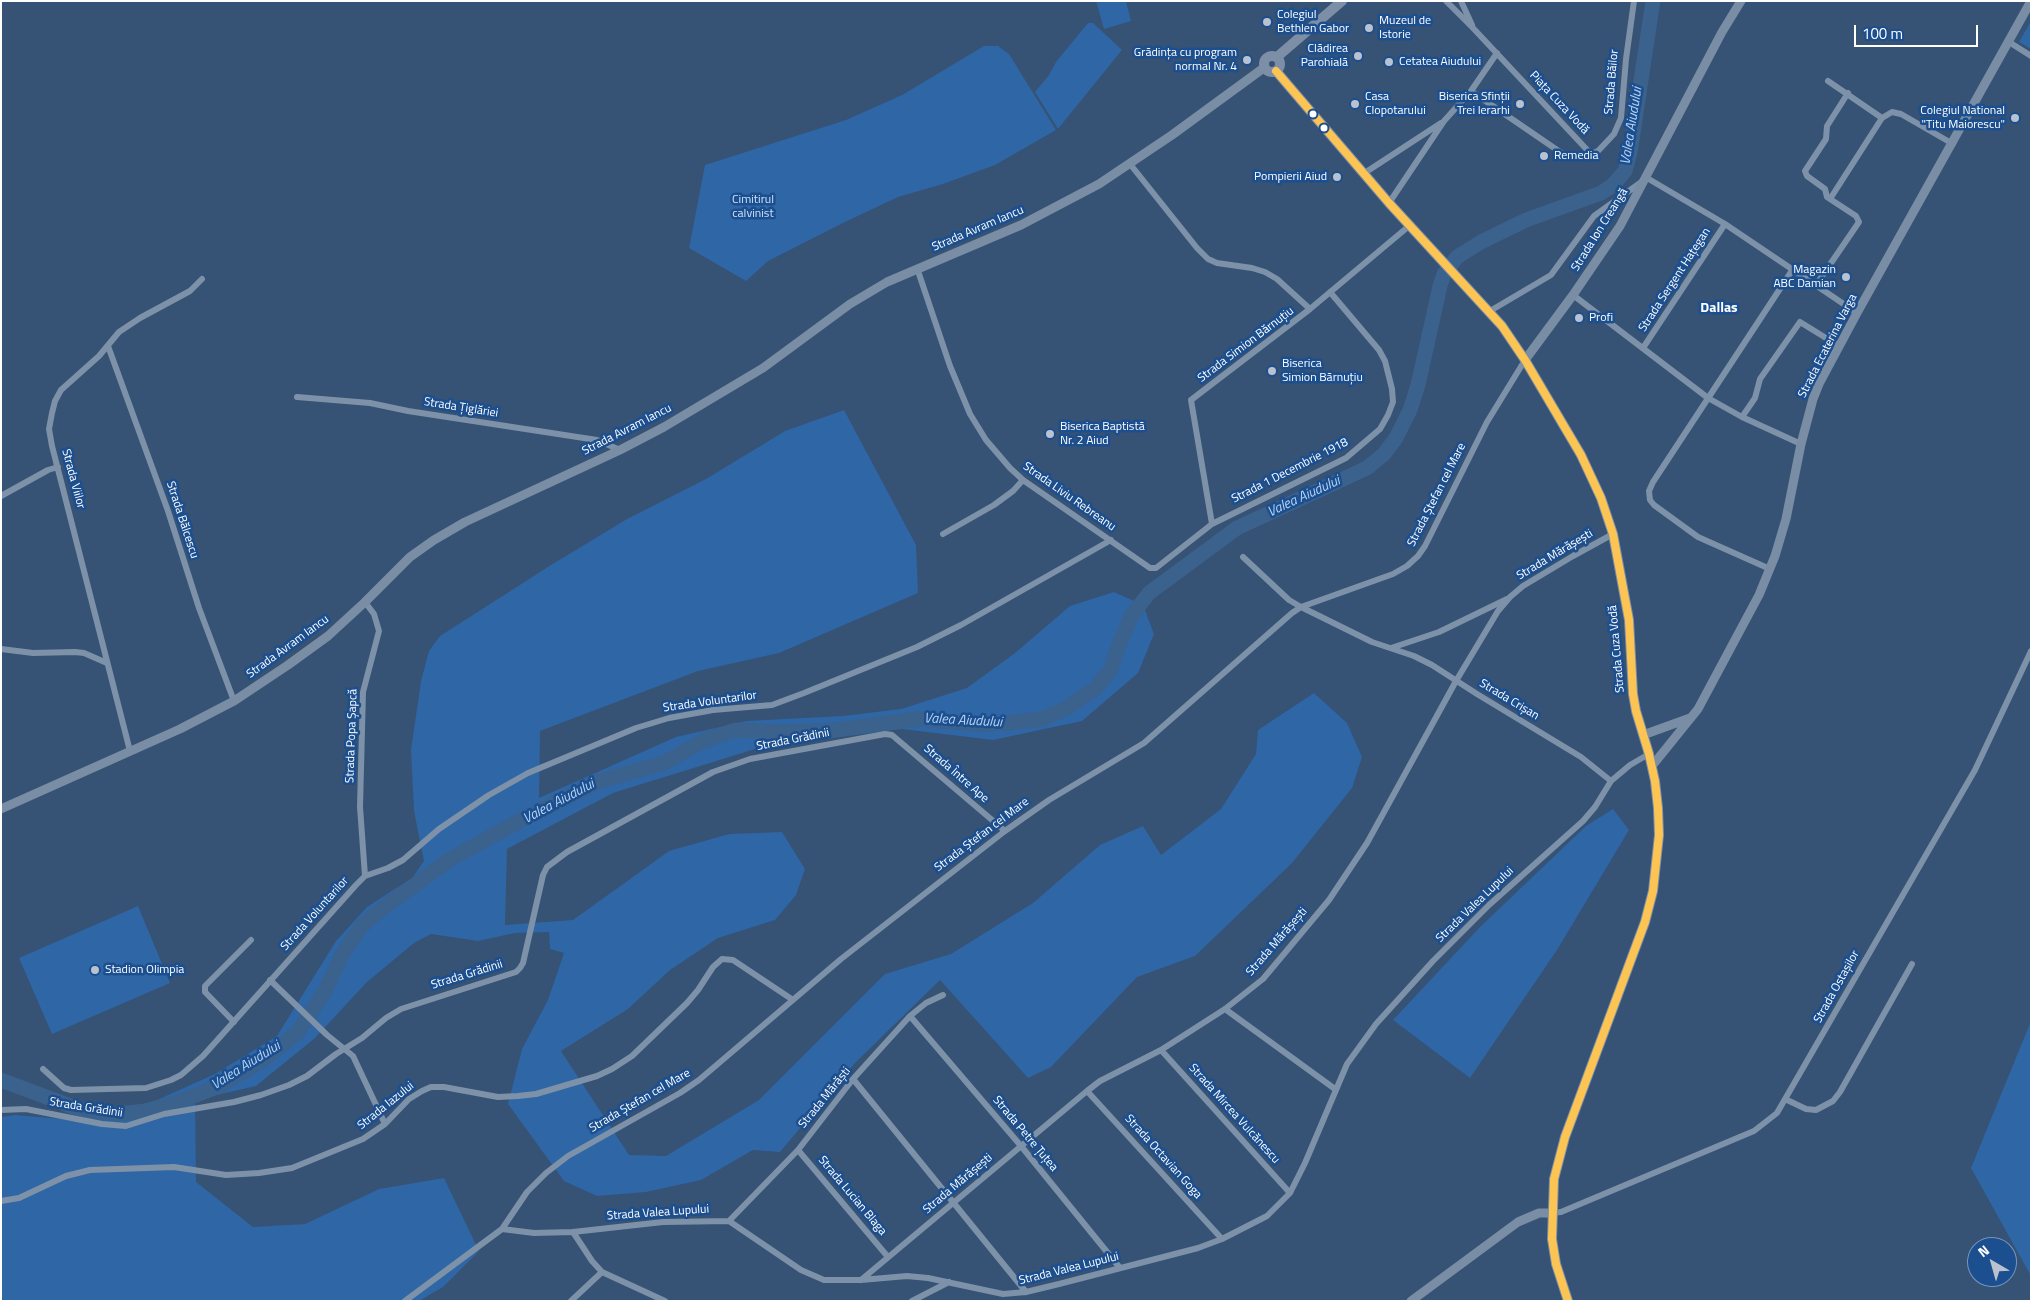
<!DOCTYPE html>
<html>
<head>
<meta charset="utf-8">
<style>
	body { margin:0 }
	#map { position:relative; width:2032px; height:1302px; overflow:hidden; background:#365274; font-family:"Titillium Web",sans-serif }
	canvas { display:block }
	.frame { position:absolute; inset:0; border:2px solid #fff; pointer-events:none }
	.north { position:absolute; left:1967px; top:1237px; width:50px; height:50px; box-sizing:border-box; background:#1b4f8f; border:1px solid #7695bc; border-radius:50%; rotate:322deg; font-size:14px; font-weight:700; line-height:20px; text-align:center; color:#fff }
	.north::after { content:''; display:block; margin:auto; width:18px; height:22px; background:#b9c2ce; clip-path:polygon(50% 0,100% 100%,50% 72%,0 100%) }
	.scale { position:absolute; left:1854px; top:25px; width:124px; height:22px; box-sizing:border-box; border:2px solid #fff; border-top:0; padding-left:6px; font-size:15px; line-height:18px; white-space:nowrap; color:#fff; -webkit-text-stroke:4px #1b4f8f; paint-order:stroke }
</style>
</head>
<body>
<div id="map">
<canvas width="2032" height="1302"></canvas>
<div class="frame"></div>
<div class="north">N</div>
<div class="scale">100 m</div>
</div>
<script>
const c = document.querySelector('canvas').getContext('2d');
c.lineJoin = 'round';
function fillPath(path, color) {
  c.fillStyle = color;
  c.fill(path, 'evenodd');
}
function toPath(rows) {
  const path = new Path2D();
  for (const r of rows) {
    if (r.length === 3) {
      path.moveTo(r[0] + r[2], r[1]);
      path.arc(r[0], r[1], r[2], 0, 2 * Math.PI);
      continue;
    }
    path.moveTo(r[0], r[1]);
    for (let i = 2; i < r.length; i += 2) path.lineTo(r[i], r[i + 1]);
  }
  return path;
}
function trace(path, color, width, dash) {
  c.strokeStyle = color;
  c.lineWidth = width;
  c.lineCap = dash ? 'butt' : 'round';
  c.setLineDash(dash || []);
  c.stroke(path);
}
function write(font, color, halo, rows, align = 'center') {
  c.font = font + ' "Titillium Web",sans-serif';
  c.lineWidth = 5;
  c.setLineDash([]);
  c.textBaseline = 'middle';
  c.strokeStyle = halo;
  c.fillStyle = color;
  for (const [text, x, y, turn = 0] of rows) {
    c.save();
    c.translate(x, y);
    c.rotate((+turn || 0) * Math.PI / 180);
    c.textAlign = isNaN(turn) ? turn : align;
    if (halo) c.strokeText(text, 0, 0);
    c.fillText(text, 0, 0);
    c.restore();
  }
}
fillPath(toPath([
	[1096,1,1126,1,1131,21,1104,29],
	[2031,21,2031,49,2019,42],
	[1088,23,1093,23,1122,50,1058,129,1035,92,1049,75,1056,62],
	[984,46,998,46,1009,54,1056,130,995,165,943,184,898,197,843,223,768,261,746,281,689,248,705,165,846,120,902,95],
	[844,410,916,545,918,593,779,653,698,671,540,731,539,798,676,737,746,721,843,716,901,709,967,688,1015,653,1070,606,1114,592,1143,605,1154,634,1138,673,1082,721,993,740,902,729,768,745,613,793,507,849,505,925,573,920,669,851,729,834,782,832,805,869,796,895,775,920,718,938,670,970,628,1009,561,1051,629,1155,666,1156,759,1100,885,974,951,954,1033,903,1100,845,1143,826,1161,855,1221,809,1256,754,1258,730,1314,693,1347,723,1362,757,1352,788,1292,863,1195,956,1137,977,1051,1067,1028,1078,940,980,855,1063,780,1152,753,1150,701,1180,646,1192,597,1196,564,1181,508,1104,522,1049,548,1000,564,953,550,949,549,932,515,933,478,941,431,934,414,943,367,982,315,1038,256,1086,195,1100,196,1182,253,1227,305,1224,379,1189,444,1178,479,1251,443,1287,419,1301,1,1301,1,1117,15,1115,85,1121,157,1100,215,1074,277,1036,336,941,367,907,412,878,424,861,414,811,411,750,421,681,429,651,440,636,551,565,627,519,706,479,785,431],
	[1613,809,1629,830,1557,950,1470,1078,1393,1020,1480,927,1586,826],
	[138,906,170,983,52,1034,19,958],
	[2031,1021,2031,1276,1971,1168]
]), '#2f66a5');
trace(toPath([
	[1,1080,73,1107,92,1112,118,1114,145,1111,176,1103,219,1086,265,1058,297,1033,325,991,343,953,361,927,379,911,449,860,521,820,600,781,664,763,703,741,735,730,788,732,829,731,918,719,978,724,1010,723,1042,719,1067,708,1095,689,1111,669,1119,645,1132,615,1149,593,1237,528,1367,468,1384,454,1396,438,1410,410,1418,385,1440,286,1444,274,1457,257,1481,242,1526,220,1601,193,1613,185,1625,171,1630,153,1653,1]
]), '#3b618d', 15);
trace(toPath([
	[1446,1,1473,28,1591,154],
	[1461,1,1472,25],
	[2009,42,2031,56],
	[1828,81,1882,118],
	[1471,91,1563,154,1578,157,1598,151,1614,134,1621,118,1626,59,1634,1],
	[1130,164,1197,248,1208,259,1217,263,1252,268,1265,272,1277,279,1310,309],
	[1363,174,1441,123],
	[1830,199,1827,197,1825,189,1807,176,1805,171,1826,139,1827,126,1848,93],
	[1389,203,1444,121,1471,91,1497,53],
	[917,268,950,366,970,414,986,440,1010,468,1023,480,1150,568,1156,568,1212,524,1346,458,1380,429,1388,415,1393,402,1392,389,1385,361,1379,350,1330,292],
	[1816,285,1859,222,1856,216,1830,199,1882,118,1892,112,1901,114,1953,144],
	[1573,295,1708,398,1742,417,1801,444],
	[1490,311,1551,275,1594,216,1647,178,1725,224,1857,313],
	[108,346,168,511,199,608,234,701],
	[1643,348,1725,224],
	[297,397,370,403,408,411,597,440,620,450],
	[1742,417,1755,398,1760,379,1800,322,1839,346],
	[1,496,48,470,58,467],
	[1212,524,1191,400,1310,309,1409,226],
	[943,534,994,505,1013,491,1023,480],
	[1243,557,1289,600,1301,607,1372,642,1414,656,1432,665,1477,694,1581,757,1611,781],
	[1770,569,1698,537,1654,505,1650,500,1649,491,1653,482,1793,269],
	[1391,648,1439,632,1507,599],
	[1,649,33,653,75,652,84,653,107,663],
	[130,751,52,446,49,429,52,413,55,401,61,390,99,356,119,332,140,318,190,291,202,279],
	[365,876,360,807,363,692,379,631,374,614,365,602],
	[270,980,327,1035,353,1056,385,1124],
	[1225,1009,1335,1089],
	[910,1016,1021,1146,1120,1268],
	[234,1022,205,992,205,986,251,940],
	[1161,1050,1290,1193],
	[43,1069,64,1088,71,1090,146,1088,171,1080,181,1075,203,1056,356,885,365,876,388,868,403,860,439,829,489,795,528,773,636,728,669,718,713,710,772,705,804,693,917,647,961,625,1111,540],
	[853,1079,1026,1292],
	[1087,1091,1222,1239],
	[1785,1099,1806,1109,1816,1110,1833,1101,1840,1092,1912,964],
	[1,1110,26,1109,102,1124,126,1126,164,1114,234,1102,261,1095,289,1085,307,1076,336,1054,362,1038,386,1018,401,1009,516,972,520,968,523,963,543,875,547,867,567,852,713,772,750,759,885,734,892,735,1005,831],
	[798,1150,888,1257],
	[1,1201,19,1198,66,1176,90,1170,174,1167,226,1175,259,1173,292,1168,363,1139,385,1124,409,1099,422,1091,431,1087,444,1087,498,1097,518,1096,536,1094,597,1076,612,1069,632,1056,687,1003,698,990,713,967,722,959,733,960,793,1000],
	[1551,1213,1561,1212,1754,1131,1777,1113,1975,770,2031,651],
	[729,1221,798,1150,853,1079,910,1016,926,1003,943,995],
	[502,1229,534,1233,573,1232,663,1222,729,1221,801,1270,824,1280,861,1280,907,1276,928,1278,1003,1294,1026,1292,1059,1284,1198,1248,1222,1239,1267,1216,1290,1193,1305,1163,1347,1064,1376,1024,1433,961,1489,905,1583,821,1595,807,1611,781,1630,765,1649,754],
	[573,1232,592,1261,602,1272,665,1301],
	[861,1280,1087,1091,1100,1081,1161,1050,1225,1009,1263,979,1329,900,1367,843,1456,681,1498,611,1510,597,1523,586,1573,556,1613,534],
	[405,1301,502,1229,527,1192,546,1173,568,1156,680,1093,699,1080,841,959,1005,831,1049,800,1144,743,1292,613,1301,607,1393,574,1407,566,1418,556,1425,546,1487,422,1525,360],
	[571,1301,602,1272],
	[912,1301,949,1282]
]), '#7d92a8', 6);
trace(toPath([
	[1525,360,1573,295,1620,226,1722,32,1741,1],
	[1643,735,1690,718],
	[1652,766,1698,709,1759,595,1775,556,1786,519,1801,444,1813,399,1819,384,1857,313,2031,1],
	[1,809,180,729,234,701,288,665,328,636,365,602,410,557,434,540,465,522,620,450,664,427,763,368,850,304,887,282,1021,225,1099,184,1172,135,1265,67],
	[1411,1301,1518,1222,1539,1213,1551,1213]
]), '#798da4', 9);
trace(toPath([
	[1272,64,8],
	[1277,57,1342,1],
	[1276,71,1389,203,1502,326,1525,360,1581,455,1601,498,1613,534,1629,620,1633,694,1636,711,1649,754,1655,781,1658,808,1659,835,1653,891,1645,922,1565,1137,1554,1179,1552,1239,1556,1264,1568,1301]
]), '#7d8ea7', 10);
trace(toPath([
	[1276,71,1389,203,1502,326,1525,360,1581,455,1601,498,1613,534,1629,620,1633,694,1636,711,1649,754,1655,781,1658,808,1659,835,1653,891,1645,922,1565,1137,1554,1179,1552,1239,1556,1264,1568,1301]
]), '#fcc553', 8);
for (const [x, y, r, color] of [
	[1267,22,5,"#b9c2ce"],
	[1369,28,5,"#b9c2ce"],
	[1358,56,5,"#b9c2ce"],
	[1247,60,5,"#b9c2ce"],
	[1389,62,5,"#b9c2ce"],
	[1355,104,5,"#b9c2ce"],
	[1520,104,5,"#b9c2ce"],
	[1313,114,4.5,"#fff"],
	[2015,118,5,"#b9c2ce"],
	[1324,128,4.5,"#fff"],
	[1544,156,5,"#b9c2ce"],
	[1337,177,5,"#b9c2ce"],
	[1846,277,5,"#b9c2ce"],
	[1579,318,5,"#b9c2ce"],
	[1272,371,5,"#b9c2ce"],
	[1050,434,5,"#b9c2ce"],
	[95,970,5,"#b9c2ce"]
]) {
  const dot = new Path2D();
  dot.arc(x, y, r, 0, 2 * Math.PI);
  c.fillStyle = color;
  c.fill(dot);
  trace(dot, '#1b4f8f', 2);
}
write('12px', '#fff', '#1b4f8f', [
	["Colegiul",1277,15],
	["Bethlen Gabor",1277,29],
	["Muzeul de",1379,21],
	["Istorie",1379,35],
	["Clădirea",1348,49,"right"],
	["Parohială",1348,63,"right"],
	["Grădința cu program",1237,53,"right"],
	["normal Nr. 4",1237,67,"right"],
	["Cetatea Aiudului",1399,62],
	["Casa",1365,97],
	["Clopotarului",1365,111],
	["Biserica Sfinții",1510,97,"right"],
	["Trei Ierarhi",1510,111,"right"],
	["Colegiul National",2005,111,"right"],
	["\"Titu Maiorescu\"",2005,125,"right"],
	["Remedia",1554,156],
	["Pompierii Aiud",1327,177,"right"],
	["Magazin",1836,270,"right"],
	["ABC Damian",1836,284,"right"],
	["Profi",1589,318],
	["Biserica",1282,364],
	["Simion Bărnuțiu",1282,378],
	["Biserica Baptistă",1060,427],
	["Nr. 2 Aiud",1060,441],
	["Stadion Olimpia",105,970]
], 'left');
write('12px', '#fff', '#1b4f8f', [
	["Strada Băilor",1612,82,-85],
	["Piața Cuza Vodă",1559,103,47],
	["Strada Avram Iancu",978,229,-23],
	["Strada Ion Creangă",1600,230,-58],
	["Strada Sergent Hațegan",1675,280,-57],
	["Strada Simion Bărnuțiu",1246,345,-37],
	["Strada Ecaterina Varga",1828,346,-63],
	["Strada Țiglăriei",461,408,9],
	["Strada Avram Iancu",627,430,-27],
	["Strada 1 Decembrie 1918",1290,471,-27],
	["Strada Viilor",73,479,75],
	["Strada Ștefan cel Mare",1437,495,-63],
	["Strada Liviu Rebreanu",1069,497,35],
	["Strada Bălcescu",182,520,72],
	["Strada Mărășești",1555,555,-31],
	["Strada Avram Iancu",288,647,-36],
	["Strada Cuza Vodă",1617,649,-95],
	["Strada Crișan",1509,700,31],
	["Strada Voluntarilor",710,702,-8],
	["Strada Popa Șapcă",352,736,-88],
	["Strada Grădinii",793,740,-11],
	["Strada Între Ape",956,774,41],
	["Strada Ștefan cel Mare",982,835,-37],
	["Strada Valea Lupului",1475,905,-44],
	["Strada Voluntarilor",315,914,-48],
	["Strada Mărășești",1277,942,-49],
	["Strada Grădinii",467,975,-17],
	["Strada Ostașilor",1837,987,-61],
	["Strada Mărăști",825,1098,-51],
	["Strada Ștefan cel Mare",640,1101,-30],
	["Strada Iazului",386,1106,-39],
	["Strada Grădinii",86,1108,9],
	["Strada Mircea Vulcănescu",1234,1114,48],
	["Strada Petre Țuțea",1025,1134,50],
	["Strada Octavian Goga",1163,1157,48],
	["Strada Mărășești",958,1184,-40],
	["Strada Lucian Blaga",852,1196,50],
	["Strada Valea Lupului",658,1213,-4],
	["Strada Valea Lupului",1069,1269,-14]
]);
write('12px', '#cfe3fa', '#1b4f8f', [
	["Cimitirul",753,200],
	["calvinist",753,214]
]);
write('italic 14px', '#b5d3f5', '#1b4f8f', [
	["Valea Aiudului",1632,126,-81],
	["Valea Aiudului",1304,497,-25],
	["Valea Aiudului",963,721,3],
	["Valea Aiudului",559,802,-28],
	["Valea Aiudului",246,1066,-32]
]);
write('bold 14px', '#fff', '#1b4f8f', [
	["Dallas",1719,309]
]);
</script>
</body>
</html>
